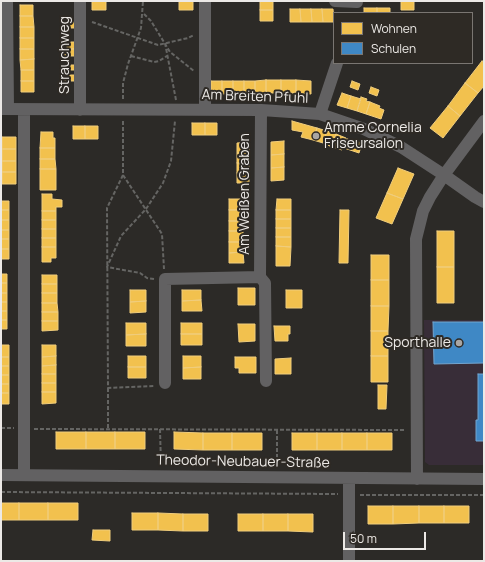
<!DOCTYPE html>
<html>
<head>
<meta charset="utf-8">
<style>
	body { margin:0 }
	#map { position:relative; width:485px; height:562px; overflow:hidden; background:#2c2a27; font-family:Manrope,sans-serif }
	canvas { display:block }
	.frame { position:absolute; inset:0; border:2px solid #ece9e6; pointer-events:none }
	.legend { position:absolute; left:333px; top:12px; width:140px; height:52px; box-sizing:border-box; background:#2e2a25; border:1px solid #7a7672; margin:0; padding:5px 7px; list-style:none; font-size:12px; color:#ece9e6 }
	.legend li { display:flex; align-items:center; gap:8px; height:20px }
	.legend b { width:20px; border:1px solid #7a7672 }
	.scale { position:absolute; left:343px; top:532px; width:83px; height:18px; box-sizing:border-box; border:2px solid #ece9e6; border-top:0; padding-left:5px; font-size:12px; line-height:14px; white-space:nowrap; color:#ece9e6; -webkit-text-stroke:3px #2e2a25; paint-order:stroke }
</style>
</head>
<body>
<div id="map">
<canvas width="485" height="562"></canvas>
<div class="frame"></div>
<ul class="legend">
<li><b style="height:11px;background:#f2c14e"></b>Wohnen</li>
<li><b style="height:11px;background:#3f88c5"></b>Schulen</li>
</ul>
<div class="scale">50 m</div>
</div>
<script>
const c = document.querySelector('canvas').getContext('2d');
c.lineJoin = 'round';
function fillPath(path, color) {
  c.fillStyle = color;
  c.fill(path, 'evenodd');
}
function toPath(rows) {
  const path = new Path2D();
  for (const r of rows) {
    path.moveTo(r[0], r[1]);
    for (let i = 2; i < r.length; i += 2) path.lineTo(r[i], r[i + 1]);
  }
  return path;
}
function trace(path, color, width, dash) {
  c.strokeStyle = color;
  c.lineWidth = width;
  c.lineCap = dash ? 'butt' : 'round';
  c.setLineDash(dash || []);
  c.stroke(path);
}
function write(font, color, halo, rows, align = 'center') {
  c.font = font + ' Manrope,sans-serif';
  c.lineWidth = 4;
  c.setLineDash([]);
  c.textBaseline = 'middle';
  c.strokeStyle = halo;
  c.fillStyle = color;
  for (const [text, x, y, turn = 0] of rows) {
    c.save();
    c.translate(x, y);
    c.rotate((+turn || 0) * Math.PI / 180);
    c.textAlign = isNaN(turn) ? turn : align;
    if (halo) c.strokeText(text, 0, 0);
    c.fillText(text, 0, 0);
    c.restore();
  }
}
fillPath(toPath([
	[424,320,484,320,484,465,429,465,425,462]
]), '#382d38');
const homes = toPath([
	[92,1,106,1,106,10,92,10,92,1],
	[179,1,193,1,193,10,179,10,179,1],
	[260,1,273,1,273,10,260,10,260,1],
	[401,1,414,1,414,10,401,10,401,1],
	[20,5,33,5,33,16,20,16,20,5],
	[364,8,377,8,377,13,364,13,364,8],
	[377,8,390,8,390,13,377,13,377,8],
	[290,9,300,9,301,22,290,22,290,9],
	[300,9,311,9,312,22,301,22,300,9],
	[311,9,322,9,323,22,312,22,311,9],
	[322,9,333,9,334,22,323,22,322,9],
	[260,10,273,10,273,21,260,21,260,10],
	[20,16,33,16,34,27,20,27,20,16],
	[65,22,75,22,75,28,65,28,65,22],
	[20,27,34,27,34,38,20,38,20,27],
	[20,38,34,38,34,49,20,49,20,38],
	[67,42,75,42,75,49,67,49,67,42],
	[20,49,34,49,34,59,20,60,20,49],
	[65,49,75,49,76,56,65,56,65,49],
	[34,59,34,70,21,70,20,60,34,59],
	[482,61,484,62,484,86,478,93,465,83,482,61],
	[65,65,76,65,76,70,65,70,65,65],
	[21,70,34,70,34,81,21,81,21,70],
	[65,75,76,75,76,81,65,81,65,75],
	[266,80,281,80,281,93,266,93,266,80],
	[266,80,266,93,255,94,255,81,266,80],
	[281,80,296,80,296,93,281,93,281,80],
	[296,80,311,81,311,94,296,93,296,80],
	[21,81,34,81,34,92,21,92,21,81],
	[211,81,222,81,222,94,211,94,211,81],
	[222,81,233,81,233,94,222,94,222,81],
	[233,81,244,81,244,94,233,94,233,81],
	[244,81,255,81,255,94,244,94,244,81],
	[352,81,360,84,358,90,350,87,352,81],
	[465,83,478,93,460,116,448,106,465,83],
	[371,87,379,90,377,96,369,93,371,87],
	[342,93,351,96,347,108,337,105,342,93],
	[351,96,361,99,357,111,347,108,351,96],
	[361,97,367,99,366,101,370,102,366,114,357,111,361,97],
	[370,102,380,106,379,108,384,110,381,119,366,114,370,102],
	[448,106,460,116,443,138,430,128,448,106],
	[292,121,317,128,313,140,301,137,303,132,292,130,292,121],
	[192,123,205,123,205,135,192,135,192,123],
	[205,123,217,123,217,135,205,135,205,123],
	[73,126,85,126,85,139,73,139,73,126],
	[85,126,98,126,98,139,85,139,85,126],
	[317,128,327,131,323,143,313,140,317,128],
	[327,131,336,134,332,147,323,143,327,131],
	[41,132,53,132,53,138,55,138,55,148,40,148,41,132],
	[336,134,346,138,342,150,332,147,336,134],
	[2,137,16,137,16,149,2,149,2,137],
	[347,139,362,143,359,153,344,148,347,139],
	[284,141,284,154,271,155,271,142,284,141],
	[249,142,249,152,237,153,237,143,249,142],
	[40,148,55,148,55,159,40,159,40,148],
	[2,149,16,149,16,161,2,161,2,149],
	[249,152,249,163,237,163,237,153,249,152],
	[284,154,284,167,271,168,271,155,284,154],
	[40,159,55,159,56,169,40,169,40,159],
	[2,161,16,161,16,172,2,172,2,161],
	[237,163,249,163,249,173,237,173,237,163],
	[284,167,284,180,271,181,271,168,284,167],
	[398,168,414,174,403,199,387,193,398,168],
	[40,169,56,169,56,190,40,190,40,169],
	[2,172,16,172,16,184,2,184,2,172],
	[237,173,249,173,249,183,237,183,237,173],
	[387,193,403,199,392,224,376,218,387,193],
	[42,194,52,194,52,199,62,200,62,207,56,207,56,211,42,211,42,194],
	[229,199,243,199,243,210,229,210,229,199],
	[277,199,291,199,291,210,276,210,277,199],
	[1,201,9,201,9,210,1,210,1,201],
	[1,210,9,210,9,220,1,220,1,210],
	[229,210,243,210,243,221,229,221,229,210],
	[276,210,291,210,291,219,276,219,276,210],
	[340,210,349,210,348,263,339,263,340,210],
	[42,211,56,211,56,220,42,220,42,211],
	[276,219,291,219,291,228,276,228,276,219],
	[1,220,9,220,9,230,1,230,1,220],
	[42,220,56,220,56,229,42,229,42,220],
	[229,221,243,221,243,231,229,231,229,221],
	[276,228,291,228,291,237,276,237,276,228],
	[42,229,56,229,56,238,42,238,42,229],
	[1,230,9,230,9,239,1,239,1,230],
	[229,231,243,231,243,242,229,242,229,231],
	[437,231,454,231,454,267,437,267,437,231],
	[276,237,291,237,291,247,276,246,276,237],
	[42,238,56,238,56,247,42,247,42,238],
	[1,239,9,239,9,249,1,249,1,239],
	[229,242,243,242,243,252,229,253,229,242],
	[276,246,291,247,290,266,276,266,276,246],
	[42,247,56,247,56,258,51,258,51,262,42,262,42,247],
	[1,249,9,249,9,259,1,259,1,249],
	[243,252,244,263,229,263,229,253,243,252],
	[371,255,389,255,389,280,371,280,371,255],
	[437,267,454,267,454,303,437,303,437,267],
	[1,274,7,274,7,283,1,283,1,274],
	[42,275,57,275,57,284,42,284,42,275],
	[371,280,389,280,389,306,371,306,371,280],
	[1,283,7,283,7,293,1,293,1,283],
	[42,284,57,284,57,293,42,293,42,284],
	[238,288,255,288,255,305,238,305,238,288],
	[130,290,146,290,146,301,130,302,130,290],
	[182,290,201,290,201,300,182,301,182,290],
	[286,290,302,290,302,308,286,308,286,290],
	[1,293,7,293,7,302,1,302,1,293],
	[42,293,57,293,57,303,42,303,42,293],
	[201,300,202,311,182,311,182,301,201,300],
	[146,301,146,312,130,313,130,302,146,301],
	[1,302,7,302,7,311,1,311,1,302],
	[42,303,57,303,58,312,42,312,42,303],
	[371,306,389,306,388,331,371,331,371,306],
	[1,311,7,311,7,320,1,320,1,311],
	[42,312,58,312,58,321,42,321,42,312],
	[1,320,7,320,7,329,1,329,1,320],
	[42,321,58,321,58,330,42,331,42,321],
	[126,323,146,323,146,334,126,335,126,323],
	[181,323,202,323,202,334,181,334,181,323],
	[238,324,255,324,255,341,239,342,238,324],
	[274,326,290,326,290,334,288,334,288,341,275,341,274,326],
	[371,331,388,331,388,356,371,356,371,331],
	[146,334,146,346,126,346,126,335,146,334],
	[181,334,202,334,202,345,181,345,181,334],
	[1,345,9,345,9,357,1,357,1,345],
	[42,345,56,345,56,356,42,357,42,345],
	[56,356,56,365,42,366,42,357,56,356],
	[128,356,146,356,146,367,128,367,128,356],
	[183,356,201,356,201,367,183,368,183,356],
	[371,356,388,356,388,382,371,382,371,356],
	[1,357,9,357,9,366,1,366,1,357],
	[235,357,256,357,256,373,239,373,239,368,235,368,235,357],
	[291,358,291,374,275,374,275,359,291,358],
	[56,365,56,374,42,374,42,366,56,365],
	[1,366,9,366,9,375,1,375,1,366],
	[128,367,146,367,146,378,128,378,128,367],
	[201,367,201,379,183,379,183,368,201,367],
	[42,374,56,374,56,383,42,383,42,374],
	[1,375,9,375,9,384,1,384,1,375],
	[42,383,56,383,56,392,42,392,42,383],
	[1,384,9,384,9,393,1,393,1,384],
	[378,385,387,385,386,409,378,409,378,385],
	[42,392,56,392,56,403,42,404,42,392],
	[1,393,9,393,9,404,1,404,1,393],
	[56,432,86,432,86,449,56,449,56,432],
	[86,432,115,432,115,449,86,449,86,432],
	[115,432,145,432,145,449,115,449,115,432],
	[174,432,203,433,203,450,174,449,174,432],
	[203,433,232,433,232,450,203,450,203,433],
	[232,433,262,433,262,450,232,450,232,433],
	[292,433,317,433,317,450,292,450,292,433],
	[317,433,342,433,342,450,317,450,317,433],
	[342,433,367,433,367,450,342,450,342,433],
	[367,433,392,433,392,450,367,450,367,433],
	[1,503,19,503,19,520,1,520,1,503],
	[19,503,48,503,48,520,19,520,19,503],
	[48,503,78,503,78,520,48,520,48,503],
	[368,506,393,506,393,524,368,524,368,506],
	[393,506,419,506,419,523,393,524,393,506],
	[419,506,444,506,444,523,419,523,419,506],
	[444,506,469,506,469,523,444,523,444,506],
	[132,513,158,513,158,530,132,530,132,513],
	[158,513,183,514,183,531,158,530,158,513],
	[183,514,208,514,208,531,183,531,183,514],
	[238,514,263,514,263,531,238,531,238,514],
	[263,514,288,514,288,531,263,531,263,514],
	[288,514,313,514,313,532,288,531,288,514],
	[93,530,110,530,110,541,92,540,93,530]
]);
fillPath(homes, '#f2c14e');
trace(homes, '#f0cd7c', 1);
const schools = toPath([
	[433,322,484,322,484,363,434,364,433,322],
	[478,374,484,374,484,441,476,441,476,420,478,420,478,374]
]);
fillPath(schools, '#3f88c5');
trace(schools, '#73a5cf', 1);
trace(toPath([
	[144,14,151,21,170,52,194,71],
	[92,22,158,45,188,38,194,35],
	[165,43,176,100],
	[131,56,154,62,159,61,167,56],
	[123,99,123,83,128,64,141,28,143,1],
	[123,121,123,175,162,234,164,269],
	[123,175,107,208,108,388,154,386],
	[154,279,147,278,140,273,107,267,121,236,146,209,163,183,171,161,175,121],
	[108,388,108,429],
	[1,428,14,428],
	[34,429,406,430],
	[160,429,161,466],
	[277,430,277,466],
	[1,492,338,494],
	[360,495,484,495]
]), '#656563', 2, [4, 2]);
trace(toPath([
	[7,1,8,109],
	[205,1,205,110],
	[335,1,357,2],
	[1,109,261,110,320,114,364,129,401,147,444,175,475,197,484,202],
	[24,110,24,475],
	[80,110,80,1],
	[261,110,260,277,265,283,266,381],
	[320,114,337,63],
	[165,383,165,279,260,277],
	[1,475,484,479],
	[349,478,349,561],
	[417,479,416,239,423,211,430,197,444,175,484,121]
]), '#626162', 12);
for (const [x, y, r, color] of [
	[316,136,4,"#a9a6a3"],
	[459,343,4,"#a9a6a3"]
]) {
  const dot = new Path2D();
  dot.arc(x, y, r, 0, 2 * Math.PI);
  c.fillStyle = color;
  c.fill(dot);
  trace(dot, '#2e2a25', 1.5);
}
write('14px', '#ece9e6', '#2e2a25', [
	["Strauchweg",65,55,-90],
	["Am Breiten Pfuhl",255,97,2],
	["Am Weißen Graben",245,194,-90],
	["Theodor-Neubauer-Straße",243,462,1]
]);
write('14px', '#ece9e6', '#2e2a25', [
	["Amme Cornelia",324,128],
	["Friseursalon",324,144],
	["Sporthalle",451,343,"right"]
], 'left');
</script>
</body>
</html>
